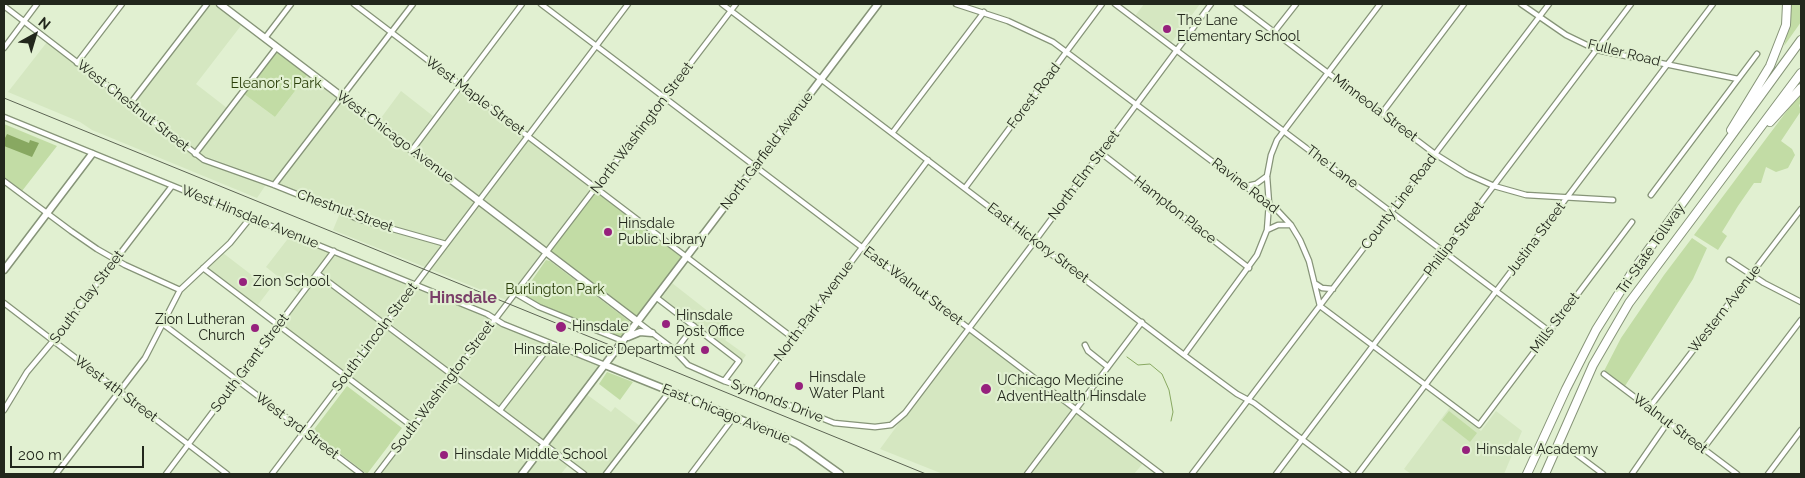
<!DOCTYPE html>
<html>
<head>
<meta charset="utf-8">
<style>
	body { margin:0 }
	#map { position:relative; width:1805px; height:478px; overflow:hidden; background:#e1f0d1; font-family:Raleway,sans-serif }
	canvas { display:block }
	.frame { position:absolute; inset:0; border:5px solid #22271c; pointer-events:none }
	.north { position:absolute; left:10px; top:10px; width:50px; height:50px; -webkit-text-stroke:4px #e1f0d1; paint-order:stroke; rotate:39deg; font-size:14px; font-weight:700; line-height:20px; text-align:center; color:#22271c }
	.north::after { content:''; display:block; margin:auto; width:18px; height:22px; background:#22271c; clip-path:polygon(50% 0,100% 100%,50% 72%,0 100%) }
	.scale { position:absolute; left:10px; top:446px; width:134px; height:22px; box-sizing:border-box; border:2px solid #22271c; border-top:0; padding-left:6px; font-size:15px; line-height:18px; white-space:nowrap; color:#22271c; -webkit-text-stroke:4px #e1f0d1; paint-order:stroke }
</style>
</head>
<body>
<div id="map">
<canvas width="1805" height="478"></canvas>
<div class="frame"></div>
<div class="north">N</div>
<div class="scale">200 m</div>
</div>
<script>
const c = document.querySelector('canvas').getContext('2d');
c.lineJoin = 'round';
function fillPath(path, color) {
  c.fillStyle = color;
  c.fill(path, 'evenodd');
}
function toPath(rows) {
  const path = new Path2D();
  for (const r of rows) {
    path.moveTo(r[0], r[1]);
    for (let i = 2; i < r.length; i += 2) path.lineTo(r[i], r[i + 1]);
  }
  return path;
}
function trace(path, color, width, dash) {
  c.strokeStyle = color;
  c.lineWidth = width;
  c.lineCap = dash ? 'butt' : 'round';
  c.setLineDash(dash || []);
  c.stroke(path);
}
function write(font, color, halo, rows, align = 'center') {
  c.font = font + ' Raleway,sans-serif';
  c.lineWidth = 4.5;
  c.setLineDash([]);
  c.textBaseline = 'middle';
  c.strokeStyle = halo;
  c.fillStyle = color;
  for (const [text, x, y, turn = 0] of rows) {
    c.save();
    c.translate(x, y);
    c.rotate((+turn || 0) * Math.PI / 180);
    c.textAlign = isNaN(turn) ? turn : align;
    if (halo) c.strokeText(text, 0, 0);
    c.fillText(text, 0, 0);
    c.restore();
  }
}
fillPath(toPath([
	[210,4,216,4,243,23,196,84,227,108,194,150,134,103],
	[1144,4,1200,4,1171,43,1135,16],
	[47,42,193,155,267,183,257,198,92,130,80,122,8,92],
	[308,74,339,97,273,181,199,154,244,94,275,117],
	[461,88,593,188,545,249,416,149],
	[401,91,433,116,410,147,378,122],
	[343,100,476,201,445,241,364,219,278,184],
	[480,203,543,252,506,300,430,269],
	[340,213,443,245,425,267,333,230],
	[290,236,332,253,300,294,266,267],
	[223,253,270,289,257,306,207,268],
	[335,255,335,256,411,286,385,320,322,273],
	[319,277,382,324,344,374,281,326],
	[672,283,709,312,724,318,722,322,733,330,725,340,746,355,741,362,661,299],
	[416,289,492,319,452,371,390,323],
	[496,324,601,366,543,440,457,374],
	[386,327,450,375,411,425,348,377],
	[968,329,1144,462,1134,474,943,474,880,449],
	[454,378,543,445,520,474,381,474],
	[586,394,611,412,615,407,640,426,604,474,587,474,547,444],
	[1450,407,1481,431,1496,411,1522,431,1504,474,1411,474,1404,469],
	[545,448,568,465,561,474,523,474]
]), '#d5e7c1');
fillPath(toPath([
	[1790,4,1801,4,1801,22,1784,46,1791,19],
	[278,50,308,74,275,117,244,94],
	[1801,92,1801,103,1799,105,1801,111,1781,141,1792,149,1795,155,1788,168,1776,172,1766,167,1761,183,1754,183,1738,206,1722,232,1727,236,1718,250,1694,235],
	[4,124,57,146,22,191,4,177],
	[597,191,682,257,635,318,550,252],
	[1692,238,1707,248,1693,279,1625,386,1604,371,1621,338,1664,275],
	[546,260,550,261,629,321,630,326,621,337,544,307,522,295,522,292,526,289],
	[607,372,633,382,620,400,599,384],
	[347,386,402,428,367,474,312,432],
	[1449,411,1477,433,1470,442,1442,420]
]), '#c2dca5');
fillPath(toPath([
	[7,134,29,143,30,140,39,143,32,157,4,146,4,140]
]), '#88a861');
trace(toPath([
	[1127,357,1138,365,1150,364,1162,374,1169,390,1173,412,1171,421]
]), '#88a861', 1);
const street = toPath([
	[354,4,793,338],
	[541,4,1161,474],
	[722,4,1184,355,1237,394,1254,403,1348,474],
	[956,4,1008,21,1053,42,1277,210,1291,225,1300,240,1309,261,1320,306,1479,425,1632,222],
	[1115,4,1549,331],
	[1237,4,1435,154,1467,174,1494,186,1526,195,1613,200],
	[1521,4,1566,35,1597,50,1738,79],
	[4,6,204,160,274,185,361,220,446,244],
	[1274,32,1296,4],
	[265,38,291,4],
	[4,48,37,4],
	[77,63,122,4],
	[130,104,207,4],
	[1382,113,1464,4],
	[4,117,487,314,503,324,605,365],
	[893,132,984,12],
	[412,150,522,4],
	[1101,153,1249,268],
	[195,154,277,47],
	[4,181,71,231,97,249,125,265,180,290],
	[274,185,413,4],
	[1247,186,1256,184,1267,176],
	[965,188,1102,4],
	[1651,195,1757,54],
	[1267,230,1278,225,1291,225],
	[1729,260,1764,283,1801,302],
	[203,268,413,427],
	[318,274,584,474],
	[1316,284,1322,288,1333,289],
	[515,293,539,307,623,341],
	[657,298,739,361,724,381],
	[4,303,227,474],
	[638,322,672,348,688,365,724,381,754,391,834,423,875,427,891,425,905,413,1035,241,1211,4],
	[163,324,361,474],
	[1085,345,1088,351,1108,367],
	[675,351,694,326],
	[1184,355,1257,255,1267,230,1269,203,1267,176,1271,155,1277,140,1380,4],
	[1604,374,1737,474],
	[754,391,928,160],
	[1649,408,1801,209],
	[4,410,27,372,53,341,172,186],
	[500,410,551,344],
	[1703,449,1801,320],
	[1571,450,1603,474],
	[56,474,145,358,180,290,230,243,251,217],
	[166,474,334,251],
	[272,474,628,4],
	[377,474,736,4],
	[606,474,670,391],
	[691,474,734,417],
	[1027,474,1142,322],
	[1192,474,1549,4],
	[1276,474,1631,4],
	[1358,474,1713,4],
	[1632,474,1668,422],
	[1768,474,1801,430]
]);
const secondary = toPath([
	[220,4,638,322],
	[4,270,92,154],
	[628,337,640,332,652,333],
	[605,365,784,437,798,444,840,474],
	[522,474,878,4]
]);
const highway = toPath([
	[1770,122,1801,88],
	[1731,130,1770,66,1786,25,1787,4],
	[1527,474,1566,389,1596,330,1633,271,1801,40],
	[1545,474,1593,365,1629,303,1801,73]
]);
trace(street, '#869478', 7);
trace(secondary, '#869478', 9);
trace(highway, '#869478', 10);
trace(street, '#fff', 4.5);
trace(secondary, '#fff', 6);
trace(highway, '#fff', 8);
trace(toPath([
	[4,98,926,474]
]), '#5c6453', 1);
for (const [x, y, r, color] of [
	[1167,29,5,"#96217d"],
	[608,232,5,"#96217d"],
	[243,282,5,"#96217d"],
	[666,324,5,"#96217d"],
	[561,327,6,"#96217d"],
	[255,328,5,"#96217d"],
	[705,350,5,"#96217d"],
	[799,386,5,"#96217d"],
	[986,389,6,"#96217d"],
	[1466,450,5,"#96217d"],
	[444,455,5,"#96217d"]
]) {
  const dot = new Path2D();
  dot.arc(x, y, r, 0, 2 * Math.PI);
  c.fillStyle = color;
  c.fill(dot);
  trace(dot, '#e1f0d1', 2);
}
write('14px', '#22271c', '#e1f0d1', [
	["The Lane",1177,21],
	["Elementary School",1177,37],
	["Hinsdale",618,224],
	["Public Library",618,240],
	["Zion School",253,282],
	["Hinsdale",676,316],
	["Post Office",676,332],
	["Zion Lutheran",245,320,"right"],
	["Church",245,336,"right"],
	["Hinsdale",572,327],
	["Hinsdale Police Department",695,350,"right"],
	["Hinsdale",809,378],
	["Water Plant",809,394],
	["UChicago Medicine",997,381],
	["AdventHealth Hinsdale",997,397],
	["Hinsdale Academy",1476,450],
	["Hinsdale Middle School",454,455]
], 'left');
write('14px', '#22271c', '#e1f0d1', [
	["Fuller Road",1624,53,14],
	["West Maple Street",475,96,37],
	["Forest Road",1034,96,-53],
	["West Chestnut Street",133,106,38],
	["Minneola Street",1375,108,37],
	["North Washington Street",642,128,-53],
	["West Chicago Avenue",395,137,37],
	["North Garfield Avenue",767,151,-53],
	["The Lane",1332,167,37],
	["North Elm Street",1084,175,-53],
	["Ravine Road",1245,186,38],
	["County Line Road",1399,202,-53],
	["Hampton Place",1175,210,38],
	["Chestnut Street",345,211,20],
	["West Hinsdale Avenue",250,217,22],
	["Phillipa Street",1454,239,-53],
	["Justina Street",1536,239,-53],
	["East Hickory Street",1038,243,37],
	["Tri-State Tollway",1651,249,-55],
	["East Walnut Street",913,286,37],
	["South Clay Street",87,297,-53],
	["Western Avenue",1725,309,-52],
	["North Park Avenue",814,311,-53],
	["Mills Street",1555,323,-53],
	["South Lincoln Street",375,337,-53],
	["South Grant Street",250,363,-53],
	["South Washington Street",443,387,-53],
	["West 4th Street",116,389,37],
	["Symonds Drive",777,401,21],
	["East Chicago Avenue",726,414,22],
	["Walnut Street",1670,424,37],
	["West 3rd Street",297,426,37]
]);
write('14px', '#2b3f0a', '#e1f0d1', [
	["Eleanor's Park",276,84],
	["Burlington Park",555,290]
]);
write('bold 16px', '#7a3f69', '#e1f0d1', [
	["Hinsdale",463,298]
]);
</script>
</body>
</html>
